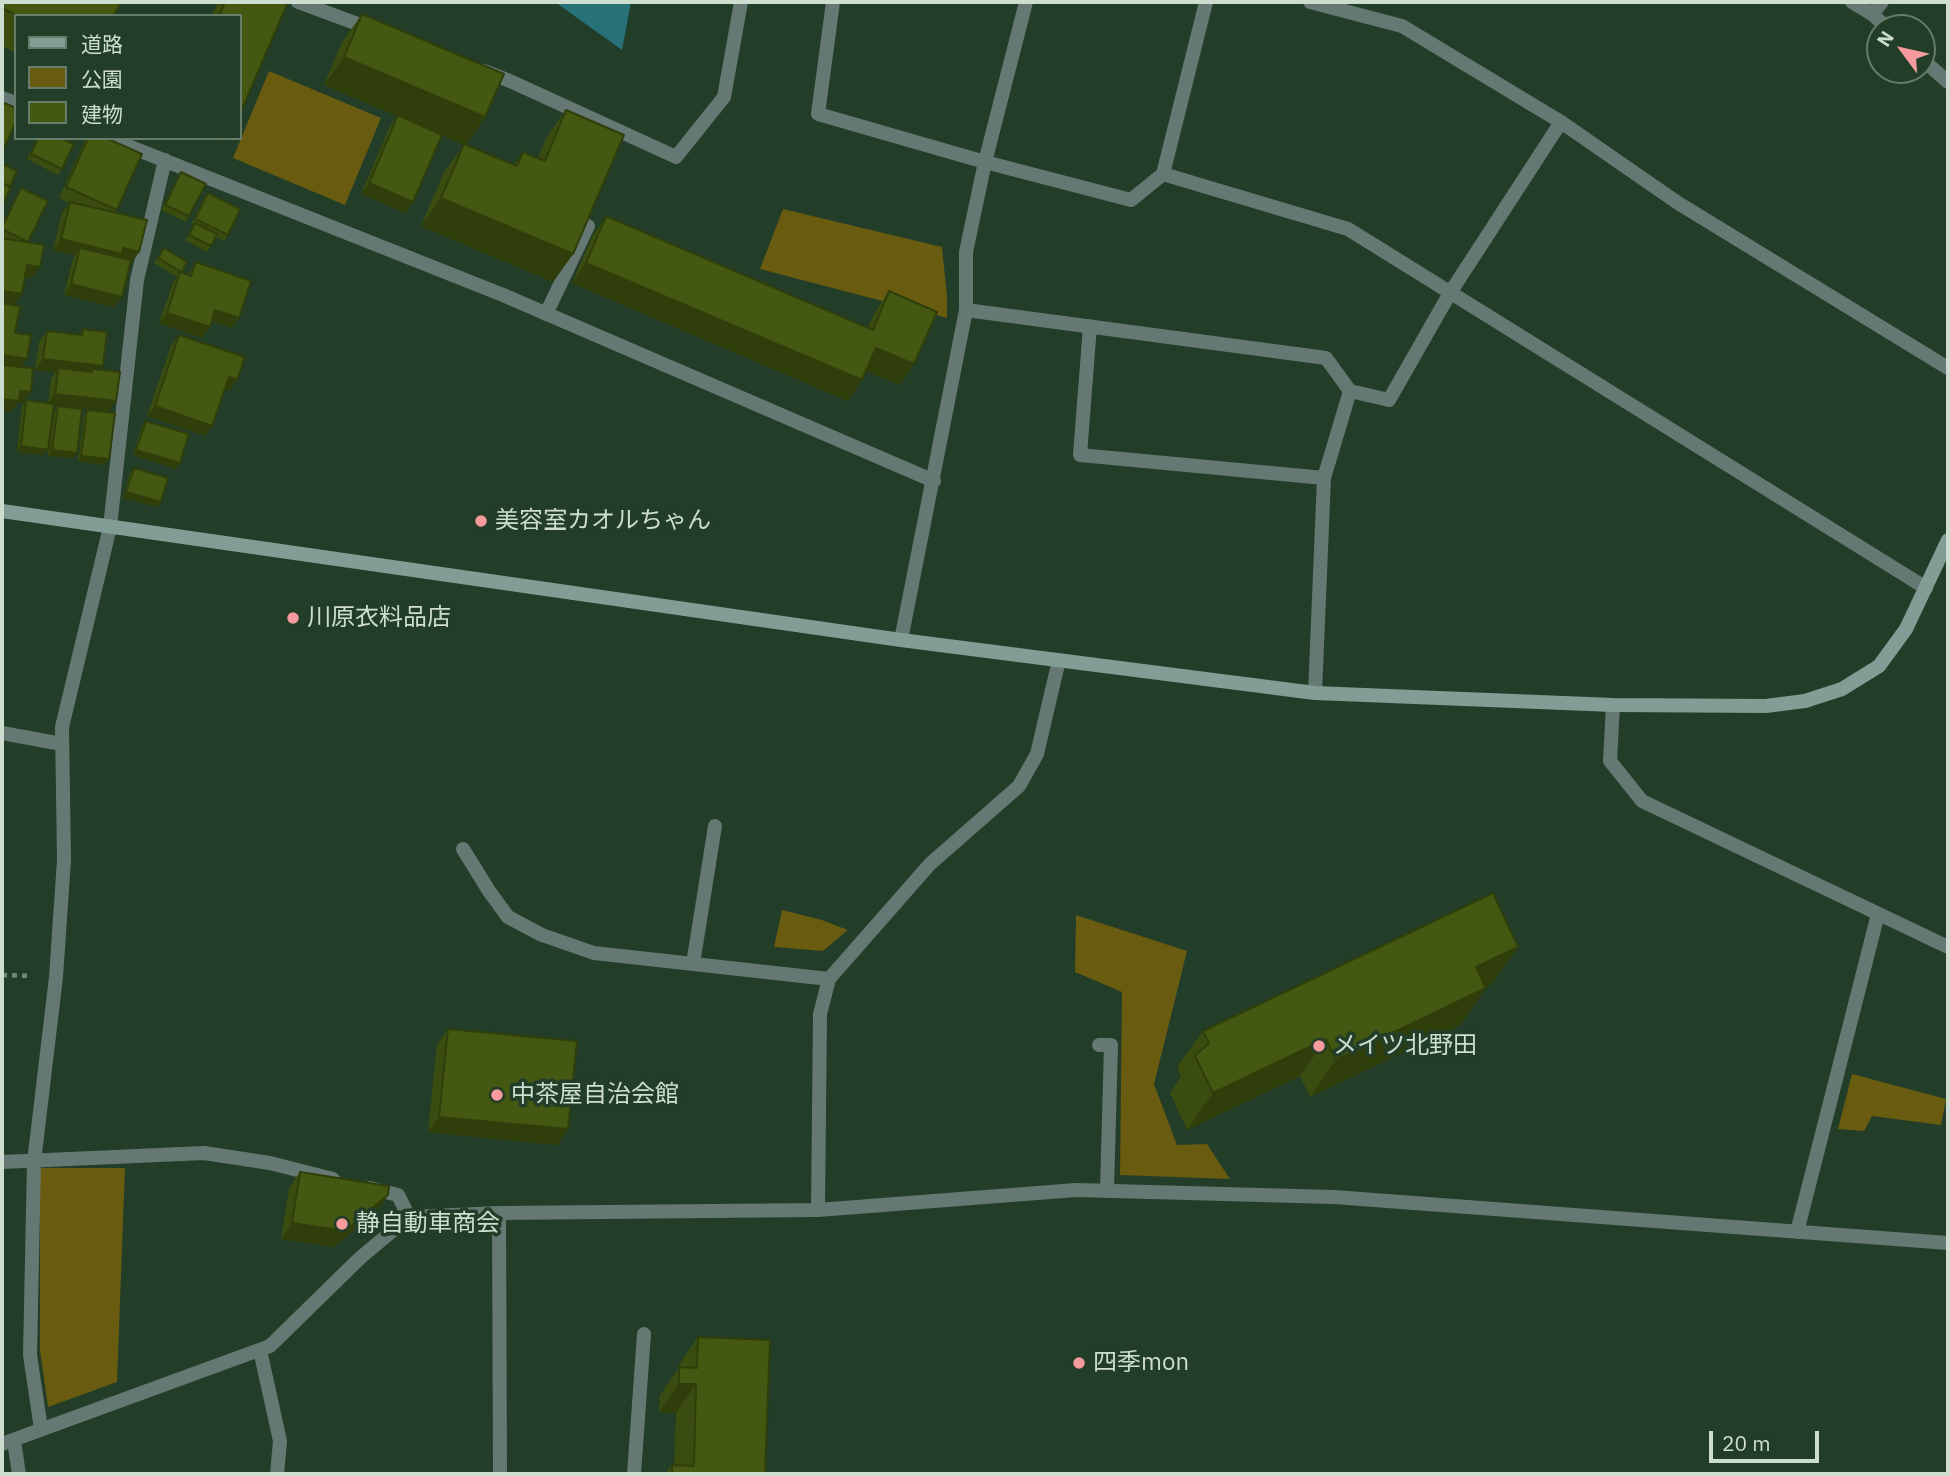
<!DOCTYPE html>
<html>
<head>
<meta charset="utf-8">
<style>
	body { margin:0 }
	#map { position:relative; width:1950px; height:1476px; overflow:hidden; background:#223d28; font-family:"IBM Plex Sans","Noto Sans JP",sans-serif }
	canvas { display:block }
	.frame { position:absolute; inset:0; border:4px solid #cdddd0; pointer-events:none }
	.legend { position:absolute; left:14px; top:14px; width:228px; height:126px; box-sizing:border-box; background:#223d28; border:2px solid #667d6b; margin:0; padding:9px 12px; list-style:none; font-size:21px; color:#cdddd0 }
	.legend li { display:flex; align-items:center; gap:14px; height:35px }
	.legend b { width:35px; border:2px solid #667d6b }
	.north { position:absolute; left:1866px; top:14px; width:70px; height:70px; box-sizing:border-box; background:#223d28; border:2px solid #667d6b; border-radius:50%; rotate:303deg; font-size:19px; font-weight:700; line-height:28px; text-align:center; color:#cdddd0 }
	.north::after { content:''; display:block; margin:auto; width:24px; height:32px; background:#f59b9d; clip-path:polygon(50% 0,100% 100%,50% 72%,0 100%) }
	.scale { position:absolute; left:1709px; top:1431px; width:110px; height:32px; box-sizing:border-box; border:4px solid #cdddd0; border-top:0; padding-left:9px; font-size:21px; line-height:24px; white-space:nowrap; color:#cdddd0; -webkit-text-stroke:5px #223d28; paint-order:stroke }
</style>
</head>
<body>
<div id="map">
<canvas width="1950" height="1476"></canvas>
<div class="frame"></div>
<ul class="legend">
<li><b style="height:9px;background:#819d96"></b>道路</li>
<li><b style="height:19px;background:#695b10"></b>公園</li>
<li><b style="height:19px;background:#445811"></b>建物</li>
</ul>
<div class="north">N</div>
<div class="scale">20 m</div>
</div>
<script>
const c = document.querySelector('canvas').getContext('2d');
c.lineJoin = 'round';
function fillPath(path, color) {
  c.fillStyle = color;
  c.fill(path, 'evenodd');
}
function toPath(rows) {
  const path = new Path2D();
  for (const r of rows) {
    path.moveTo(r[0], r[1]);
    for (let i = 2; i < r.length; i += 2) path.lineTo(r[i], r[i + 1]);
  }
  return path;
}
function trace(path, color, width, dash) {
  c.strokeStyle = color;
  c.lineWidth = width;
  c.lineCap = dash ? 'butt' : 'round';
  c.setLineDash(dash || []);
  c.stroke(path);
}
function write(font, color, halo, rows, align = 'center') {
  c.font = font + ' "IBM Plex Sans","Noto Sans JP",sans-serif';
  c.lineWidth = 7;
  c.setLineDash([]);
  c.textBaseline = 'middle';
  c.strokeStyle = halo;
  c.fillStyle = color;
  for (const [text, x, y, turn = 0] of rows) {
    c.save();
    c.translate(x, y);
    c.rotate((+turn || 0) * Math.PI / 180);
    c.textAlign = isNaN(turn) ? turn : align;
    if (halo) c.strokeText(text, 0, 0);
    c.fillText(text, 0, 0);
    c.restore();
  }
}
fillPath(toPath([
	[269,71,381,118,345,205,233,158],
	[783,209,942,247,947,296,947,318,760,269],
	[782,910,822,920,848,930,823,951,774,947],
	[1076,915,1187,951,1154,1084,1177,1145,1207,1144,1230,1179,1120,1175,1122,992,1075,972],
	[1852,1074,1946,1099,1941,1125,1872,1116,1864,1131,1838,1129],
	[40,1168,125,1168,117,1382,48,1407,40,1350]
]), '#695b10');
fillPath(toPath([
	[555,2,631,2,622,50]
]), '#277279');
trace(toPath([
	[2,975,32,976]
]), '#728877', 4.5, [5, 5]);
trace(toPath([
	[546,314,588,226],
	[1099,1045,1111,1045,1107,1190],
	[634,1474,644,1334]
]), '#667873', 14);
trace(toPath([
	[298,2,374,30],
	[833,2,818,114,985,162,1131,200,1163,174,1348,229,1926,588],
	[1310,2,1402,26,1561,122,1678,203,1948,368],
	[1852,2,1872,14,1882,2],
	[1872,14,1887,28],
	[1922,59,1948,82],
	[484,71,510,81,676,157,724,97,741,2],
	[2,98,16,103],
	[108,138,503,295,934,481],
	[1163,174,1206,2],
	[966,310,966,252,985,162,1026,2],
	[1090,326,1080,455,1324,478],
	[901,640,966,310,1326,358,1350,391],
	[1315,693,1324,478,1350,391,1389,400,1450,293,1561,122],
	[1613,705,1610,761,1642,801,1948,947],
	[2,733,62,744],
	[463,849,489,891,508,917,542,935,594,953,829,979],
	[693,964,715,826],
	[2,1162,204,1153,270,1163,333,1179],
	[370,1188,398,1195,409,1217],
	[818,1210,820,1014,829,979,930,864,1019,786,1037,754,1059,660],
	[499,1213,500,1474],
	[1797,1232,1878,914],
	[260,1350,280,1441,277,1474],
	[41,1429,30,1355,34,1162,56,977,64,860,62,727,110,527,137,280,165,160],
	[14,1441,19,1474],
	[2,1444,270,1346,360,1258,409,1217,499,1213,818,1210,1076,1190,1334,1197,1948,1243]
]), '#667873', 14);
trace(toPath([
	[2,511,901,640,1315,693,1613,705,1766,706,1805,701,1842,689,1879,666,1906,629,1948,540]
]), '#819d96', 14);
fillPath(toPath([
	[2,2,114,16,16,16,16,53,2,46],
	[218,2,288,2,240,16,212,16],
	[362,14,485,117,466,145,514,165,523,152,538,158,546,138,566,110,573,254,553,282,421,226,444,172,464,145,442,135,406,213,361,194,390,126,397,116,324,85,342,42],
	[37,138,61,138,62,169,58,175,27,159],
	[86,138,106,138,117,210,115,213,132,263,130,263,122,297,114,307,64,295,73,259,75,255,53,250,62,213,69,203,59,198],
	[181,172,189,216,186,222,161,210],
	[21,188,32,278,25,277,22,294,14,305,5,238,2,237,2,225],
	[208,193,228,235,224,241,216,237,207,252,185,240,194,226,191,224,204,198],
	[606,216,868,328,875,312,889,291,914,364,900,385,866,371,848,401,572,283,592,237],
	[164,248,181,273,188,275,196,262,239,318,231,328,212,322,202,338,159,323,173,283,177,277,154,263],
	[83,329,116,401,109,411,54,405,44,455,17,452,22,406,26,400,48,403,51,379,55,372,35,370,39,342,47,331,79,335],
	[179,335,237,380,229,391,225,389,205,436,147,416,171,346],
	[58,406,77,453,73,458,48,456,54,412],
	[87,410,109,459,105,465,78,461,84,415],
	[146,421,180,463,176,469,133,455,142,426],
	[134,468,157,507,123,498,130,473],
	[1518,947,1492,984,1485,987,1486,988,1460,1025,1310,1097,1300,1076,1187,1130,1170,1093,1181,1076,1177,1067,1203,1031],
	[448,1029,568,1129,557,1145,428,1132,437,1045],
	[300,1172,388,1195,377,1210,334,1247,281,1239,289,1188],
	[698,1337,765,1474,665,1474,672,1465,674,1465,676,1413,659,1412,660,1395,678,1369,678,1366]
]), '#3a4c0f');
fillPath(toPath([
	[344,57,485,117,466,145,324,85],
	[211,138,223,138,220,142],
	[369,183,413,202,406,213,361,194],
	[441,198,573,254,553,282,421,226],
	[61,239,123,248,139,252,132,263,80,248,75,255,53,250],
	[586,263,862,380,848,401,572,283],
	[27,265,40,267,32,278,19,276],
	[71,284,122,297,114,307,64,295],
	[2,291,22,294,14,305,2,303],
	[215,310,239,318,231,328,208,320],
	[167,313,210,327,202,338,159,323],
	[876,348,914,364,900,385,861,369],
	[2,355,27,359,19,370,2,367],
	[43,359,103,366,96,377,92,372,92,369,87,376,58,368,55,372,35,370],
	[229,377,237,380,229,391,222,388],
	[20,391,31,392,23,403,18,403,11,412,2,411,2,399],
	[55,394,116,401,109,411,47,404],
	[155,406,212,426,205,436,147,416],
	[21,446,48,450,44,455,17,452],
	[52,450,77,453,73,458,48,456],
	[136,450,180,463,176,469,133,455],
	[81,456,109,459,105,465,78,461],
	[126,492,161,502,157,507,123,498],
	[1518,947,1492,984,1450,1004,1476,967],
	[1486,988,1460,1025,1310,1097,1336,1060],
	[1326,1039,1300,1076,1187,1130,1213,1093],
	[439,1117,568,1129,557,1145,428,1132],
	[388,1195,377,1210,334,1247,281,1239,292,1223],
	[679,1384,696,1384,676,1413,659,1412]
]), '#303e0c');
const building = toPath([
	[2,2,121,2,114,16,18,16,2,8,2,2],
	[225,2,288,2,240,114,240,16,219,16,225,2],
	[362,14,504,74,485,117,344,57,362,14],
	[2,102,16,108,16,122,2,153,2,102],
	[566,110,624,135,573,254,441,198,464,144,517,166,523,152,545,161,566,110],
	[398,115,442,135,413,202,369,183,398,115],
	[38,138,61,138,74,144,62,169,31,154,38,138],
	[88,138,106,138,142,154,117,210,66,187,88,138],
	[2,164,17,171,10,187,2,183,2,164],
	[181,172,206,184,189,216,165,205,181,172],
	[2,183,11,187,2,207,2,183],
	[21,188,48,201,28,242,2,229,2,227,21,188],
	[208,193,240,209,228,235,195,219,208,193],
	[70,202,147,220,139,252,123,248,122,254,61,239,70,202],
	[606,216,873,330,889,291,937,312,914,364,876,348,862,380,586,263,606,216],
	[195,223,217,234,211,246,189,235,195,223],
	[2,238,44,245,40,267,27,265,22,294,2,291,2,238],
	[80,248,131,260,122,297,71,284,80,248],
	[164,248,187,262,182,272,158,258,164,248],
	[196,262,251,281,239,318,215,310,210,327,167,313,180,272,191,276,196,262],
	[2,303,20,306,15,333,31,335,27,359,2,355,2,303],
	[83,329,107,332,103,366,43,359,47,331,82,335,83,329],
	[179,335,245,357,237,380,229,377,212,426,155,406,179,335],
	[2,365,33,368,31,392,20,391,19,401,2,399,2,365],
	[58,368,92,372,92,369,120,372,116,401,55,394,58,368],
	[26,400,54,404,48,450,21,446,26,400],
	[58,406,82,409,77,453,52,450,58,406],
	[87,410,115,413,109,459,81,456,87,410],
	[146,421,189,434,180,463,136,450,146,421],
	[134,468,168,478,161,502,126,492,134,468],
	[1493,893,1518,947,1476,967,1486,988,1336,1060,1326,1039,1213,1093,1195,1056,1209,1043,1203,1031,1493,893],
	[448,1029,577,1041,568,1129,439,1117,448,1029],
	[300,1172,389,1186,388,1195,345,1231,292,1223,300,1172],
	[698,1337,770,1340,765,1474,672,1474,672,1465,694,1466,696,1384,679,1384,679,1367,697,1368,698,1337]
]);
fillPath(building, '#445811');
trace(building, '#303e0c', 2);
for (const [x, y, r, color] of [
	[481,521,7,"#f59b9d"],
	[293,618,7,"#f59b9d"],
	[1319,1046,7,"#f59b9d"],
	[497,1095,7,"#f59b9d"],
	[342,1224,7,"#f59b9d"],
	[1079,1363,7,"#f59b9d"]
]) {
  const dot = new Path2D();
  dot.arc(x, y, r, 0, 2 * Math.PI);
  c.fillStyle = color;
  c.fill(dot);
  trace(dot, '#223d28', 2.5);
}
write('24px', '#cdddd0', '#223d28', [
	["美容室カオルちゃん",495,521],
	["川原衣料品店",307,618],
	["メイツ北野田",1333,1046],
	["中茶屋自治会館",511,1095],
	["静自動車商会",356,1224],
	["四季mon",1093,1363]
], 'left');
</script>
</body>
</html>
